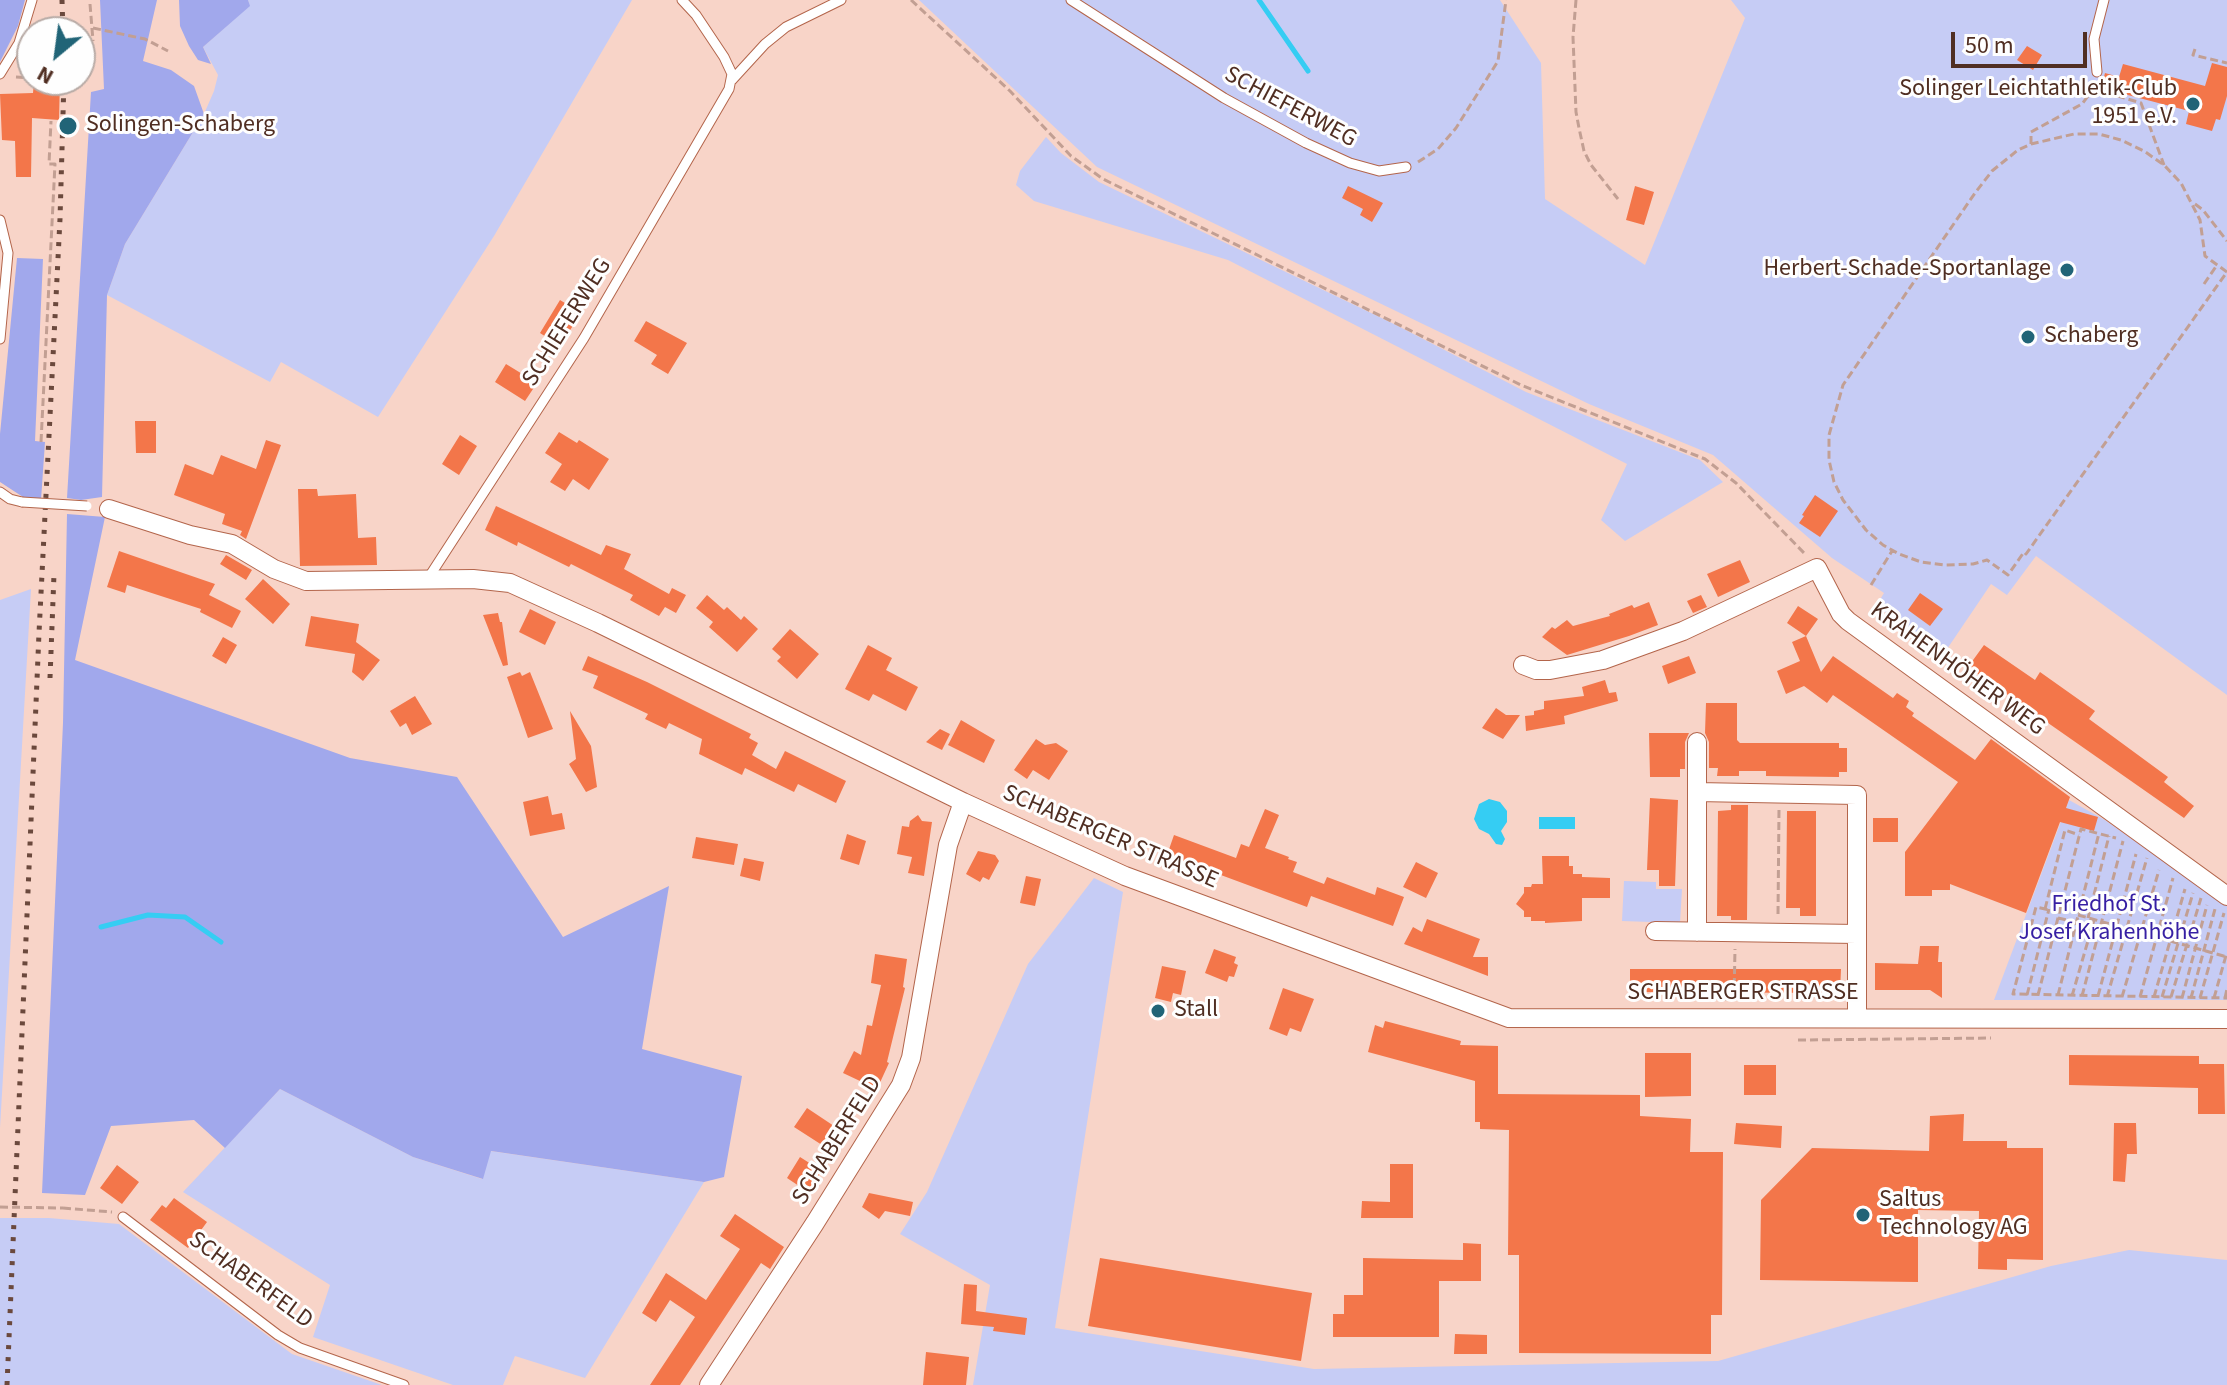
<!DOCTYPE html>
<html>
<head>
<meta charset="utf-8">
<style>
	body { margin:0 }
	#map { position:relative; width:2227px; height:1385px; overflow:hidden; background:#f8d4c8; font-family:"Source Sans 3",sans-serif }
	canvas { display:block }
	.north { position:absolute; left:16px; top:16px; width:80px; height:80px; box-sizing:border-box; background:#fefefe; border:2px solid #b8aba6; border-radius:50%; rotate:209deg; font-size:22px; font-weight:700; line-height:32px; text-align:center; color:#502e22 }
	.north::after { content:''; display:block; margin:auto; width:28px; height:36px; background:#216477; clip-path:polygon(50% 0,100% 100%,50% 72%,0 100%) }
	.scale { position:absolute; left:1951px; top:32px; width:136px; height:36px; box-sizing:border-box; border:4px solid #502e22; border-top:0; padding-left:10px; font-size:24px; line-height:28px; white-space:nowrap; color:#502e22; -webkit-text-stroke:6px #fefefe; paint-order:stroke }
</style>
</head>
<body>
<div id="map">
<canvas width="2227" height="1385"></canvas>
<div class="north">N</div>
<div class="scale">50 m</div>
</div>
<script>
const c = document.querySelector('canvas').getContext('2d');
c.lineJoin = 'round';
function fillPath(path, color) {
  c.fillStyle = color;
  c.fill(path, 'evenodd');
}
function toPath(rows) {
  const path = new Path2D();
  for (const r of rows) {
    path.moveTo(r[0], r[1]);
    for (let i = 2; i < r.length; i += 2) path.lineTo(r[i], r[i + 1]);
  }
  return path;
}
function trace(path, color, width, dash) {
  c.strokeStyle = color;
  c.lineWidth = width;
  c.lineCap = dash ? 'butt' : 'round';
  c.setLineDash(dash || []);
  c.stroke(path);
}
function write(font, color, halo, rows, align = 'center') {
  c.font = font + ' "Source Sans 3",sans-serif';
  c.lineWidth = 6;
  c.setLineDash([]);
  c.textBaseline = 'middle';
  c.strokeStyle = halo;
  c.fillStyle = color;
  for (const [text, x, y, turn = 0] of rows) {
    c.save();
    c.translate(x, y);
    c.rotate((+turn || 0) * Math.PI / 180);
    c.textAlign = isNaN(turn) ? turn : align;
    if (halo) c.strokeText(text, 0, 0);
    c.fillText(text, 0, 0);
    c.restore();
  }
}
fillPath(toPath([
	[248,0,632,0,494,236,378,417,281,362,270,382,107,295,125,244,204,114,214,91,218,75,203,47,249,6],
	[919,0,1500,0,1541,63,1545,199,1645,265,1745,18,1731,0,2227,0,2227,695,2036,556,2007,595,1991,584,1945,652,1876,606,1884,593,1832,558,1713,455,1589,404,1097,167],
	[1046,137,1061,153,1099,182,1396,325,1526,392,1700,460,1723,482,1625,541,1601,520,1627,464,1228,260,1034,201,1016,185,1020,171],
	[31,589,0,1128,0,600],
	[2069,800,2105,820,2227,906,2227,1000,1994,1000],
	[1094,878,1123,892,1055,1328,1314,1369,1718,1361,2051,1266,2129,1250,2227,1260,2227,1385,973,1385,990,1285,900,1234,927,1192,1028,964],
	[1624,881,1656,882,1656,889,1682,889,1680,923,1622,921],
	[280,1089,413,1157,482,1179,490,1151,704,1182,585,1378,515,1356,503,1385,453,1385,313,1337,330,1285,183,1192],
	[0,1218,49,1218,119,1224,292,1354,382,1385,0,1385]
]), '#c6ccf5');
fillPath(toPath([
	[0,0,25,0,18,26,0,62],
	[100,0,157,0,143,61,171,70,194,86,204,114,125,244,107,295,102,497,81,500,67,498,91,92,104,89],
	[179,0,248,0,250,6,203,47,211,64,198,60,189,46,180,26],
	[17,258,43,259,35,441,45,442,41,500,23,497,0,482,0,434],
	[67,514,105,517,75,660,350,758,457,777,563,937,669,886,642,1049,742,1076,724,1177,704,1182,491,1151,483,1179,413,1157,280,1089,225,1148,194,1120,111,1126,85,1195,42,1193,63,723]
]), '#a1a8ec');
fillPath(toPath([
	[1489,799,1500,802,1507,811,1507,822,1501,831,1505,839,1502,845,1496,844,1489,834,1479,829,1474,819,1479,804],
	[1539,817,1575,817,1575,829,1539,829]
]), '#35cdf3');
trace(toPath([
	[1259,0,1308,71],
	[101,927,148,915,185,917,221,942]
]), '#35cdf3', 5);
fillPath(toPath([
	[2027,46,2042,55,2033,70,2017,60],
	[2212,63,2227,67,2227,96,2220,120,2216,119,2212,131,2186,124,2189,111,2101,88,2105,73,2119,77,2123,64,2205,86],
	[34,80,60,80,59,120,32,118,31,177,16,177,15,141,2,140,0,94,33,93],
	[1348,186,1383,203,1372,222,1360,215,1363,209,1342,198],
	[1635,186,1654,192,1644,225,1626,220],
	[560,300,581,313,560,346,540,333],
	[646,321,687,343,668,374,651,364,657,355,634,341],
	[506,364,537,383,525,401,495,382],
	[135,421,156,421,156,453,136,453],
	[559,432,577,443,579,440,609,459,589,490,573,479,565,491,550,482,562,464,545,453],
	[460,435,477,446,459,475,442,464],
	[266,440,281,445,246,539,240,535,242,531,222,524,225,514,174,495,185,464,213,475,221,455,256,469],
	[298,489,317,489,318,496,356,494,358,538,376,537,377,565,300,566],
	[1815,495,1838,511,1820,537,1799,523,1804,516,1802,515],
	[496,506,601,555,606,545,631,554,624,569,669,594,672,588,686,595,676,613,665,607,659,616,630,600,633,595,571,564,569,567,518,542,517,546,485,530],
	[119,551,215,584,209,595,241,611,232,628,200,612,201,609,127,585,125,593,107,587],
	[226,555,252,570,246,580,220,564],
	[1740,560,1750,582,1718,597,1707,574],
	[263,579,290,604,273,624,245,599],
	[1920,593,1943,609,1930,626,1908,610],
	[707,595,724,610,727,607,741,620,744,616,758,629,737,652,709,627,713,622,696,608],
	[1701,595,1707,607,1693,613,1687,601],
	[1649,602,1658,625,1629,636,1567,655,1542,637,1552,627,1555,629,1567,620,1573,626,1610,616,1609,614,1632,605,1634,608],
	[1798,606,1818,619,1806,636,1787,623],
	[530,609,556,622,545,645,519,632],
	[498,613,500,622,502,622,508,665,503,666,483,615],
	[311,616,359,624,356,642,380,660,363,681,352,672,355,654,305,646],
	[790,629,819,654,797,679,777,661,781,657,772,649],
	[1806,636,1821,672,1833,656,1893,698,1897,693,1909,701,1906,707,1914,713,1912,716,1975,760,1991,739,2070,797,2066,808,2098,817,2094,831,2060,822,2026,913,1950,884,1950,890,1932,890,1932,896,1905,896,1905,852,1958,782,1833,695,1827,703,1804,686,1786,694,1777,671,1800,661,1792,642],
	[223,637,237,645,226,664,212,656],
	[868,645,892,658,886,670,918,687,906,711,873,694,869,701,845,689],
	[1984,645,2035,680,2040,672,2095,711,2089,719,2168,777,2164,782,2194,806,2184,818,1968,667],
	[588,656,647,682,751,734,749,738,758,743,752,755,776,769,785,751,846,781,836,803,798,784,794,792,745,768,742,775,699,754,702,739,669,723,666,729,645,719,648,714,593,688,598,676,582,670],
	[1689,656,1696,673,1668,684,1662,666],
	[520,672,522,676,530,672,553,729,528,738,507,677],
	[1605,680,1609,693,1616,692,1618,701,1564,716,1565,724,1526,731,1525,716,1534,715,1534,711,1544,709,1544,701,1584,696,1582,687],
	[415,696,432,724,412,735,406,723,400,727,390,711],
	[1706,703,1737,703,1737,740,1740,743,1839,743,1839,748,1847,748,1847,772,1839,772,1839,777,1766,776,1766,771,1739,771,1739,776,1717,776,1718,768,1709,768,1709,742,1705,733],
	[1496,708,1506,715,1520,715,1503,739,1482,728],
	[570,711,591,746,597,787,586,792,569,764,576,759],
	[961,720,995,740,984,763,948,745],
	[940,729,950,734,942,750,926,742],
	[1649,733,1689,733,1685,742,1685,769,1680,769,1680,777,1650,777],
	[1036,739,1045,745,1056,743,1068,751,1049,780,1033,770,1027,779,1014,770],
	[548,796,552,815,562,813,565,829,530,836,523,802],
	[1650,798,1678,800,1675,886,1659,886,1659,870,1647,870],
	[1731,805,1748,805,1747,920,1731,920,1731,916,1717,916,1718,811,1731,810],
	[1265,809,1279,815,1265,848,1289,857,1288,859,1297,862,1293,872,1324,884,1327,877,1375,895,1377,887,1404,897,1393,926,1311,896,1307,907,1167,855,1174,835,1236,858,1241,844,1249,847],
	[1787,811,1816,811,1816,916,1800,916,1800,908,1786,908],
	[918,815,922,821,932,822,924,876,908,873,912,857,897,854,902,826,909,827,910,821],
	[1873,818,1898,818,1898,842,1873,842],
	[847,834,866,841,859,865,840,859],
	[696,837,738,844,734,865,692,858],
	[978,851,995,855,999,861,989,880,983,877,980,882,966,874],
	[1542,856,1569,856,1569,866,1573,866,1573,874,1582,874,1582,877,1610,878,1610,898,1582,898,1582,921,1545,923,1545,921,1531,921,1531,917,1524,917,1524,911,1516,904,1524,893,1524,887,1531,887,1532,884,1543,884],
	[744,858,764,862,760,881,740,876],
	[1416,862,1438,873,1426,898,1403,887],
	[1026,876,1041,879,1035,906,1020,903],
	[1427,919,1480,939,1473,957,1488,957,1488,976,1404,944,1413,927,1422,932],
	[1920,946,1939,946,1938,962,1942,962,1942,998,1930,990,1875,990,1875,963,1918,964],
	[1214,949,1236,957,1234,963,1238,965,1234,977,1229,976,1227,982,1205,973],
	[875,954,907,959,903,987,905,988,887,1062,889,1063,877,1089,843,1073,854,1051,861,1055,867,1025,872,1026,881,985,871,983],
	[1162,966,1186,971,1181,995,1173,993,1171,1002,1155,998],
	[1630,969,1841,969,1840,993,1630,992],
	[1283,988,1314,999,1301,1032,1290,1028,1287,1036,1269,1029],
	[1385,1021,1461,1041,1460,1045,1498,1046,1498,1094,1640,1095,1640,1116,1691,1119,1690,1152,1723,1152,1722,1315,1711,1315,1711,1354,1519,1353,1519,1255,1508,1255,1509,1130,1480,1129,1480,1122,1475,1122,1475,1081,1368,1052,1375,1025,1383,1028],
	[1645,1053,1691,1053,1691,1096,1645,1097],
	[2069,1055,2199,1056,2199,1064,2224,1064,2225,1114,2198,1114,2198,1088,2069,1085],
	[1744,1065,1776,1065,1776,1095,1744,1095],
	[807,1108,834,1126,822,1145,794,1127],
	[1964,1114,1963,1141,2007,1141,2007,1148,2043,1148,2043,1260,2007,1259,2007,1270,1978,1269,1979,1211,1918,1210,1918,1282,1760,1280,1761,1200,1812,1148,1929,1151,1930,1116],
	[1736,1123,1782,1126,1781,1148,1734,1144],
	[2114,1123,2136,1123,2137,1154,2127,1154,2125,1182,2113,1181],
	[800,1157,822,1171,808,1192,787,1178],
	[1390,1164,1413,1164,1413,1218,1361,1218,1362,1201,1390,1202],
	[117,1165,139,1182,122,1204,100,1188],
	[869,1193,913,1202,910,1216,885,1211,879,1219,862,1207],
	[174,1198,207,1222,188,1248,150,1220,162,1205,166,1208],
	[735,1214,784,1247,770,1269,761,1263,680,1385,650,1385,695,1317,670,1300,656,1322,642,1313,666,1273,706,1300,740,1249,720,1236],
	[1463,1243,1481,1244,1481,1281,1439,1281,1439,1337,1333,1337,1333,1314,1344,1314,1344,1295,1363,1295,1363,1258,1463,1260],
	[1100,1258,1312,1293,1301,1361,1088,1326],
	[964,1284,977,1285,976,1311,1027,1318,1025,1335,993,1331,994,1327,961,1324],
	[1455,1334,1487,1335,1487,1354,1454,1354],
	[926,1352,969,1357,966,1385,923,1385]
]), '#f3764a');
const service = toPath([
	[1071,0,1224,98,1306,143,1350,163,1379,171,1406,167],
	[2097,72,2094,39,2104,0],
	[0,74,19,43,32,0],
	[732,80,765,44,786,27,841,0],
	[0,220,8,253,0,339],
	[0,492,10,499,22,502],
	[427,580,584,338,729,89,732,74,724,57,696,15,682,0],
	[123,1217,278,1335,300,1348,404,1385]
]);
const minor = toPath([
	[109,509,190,535,232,544,274,569,306,581,473,579,510,583,598,623,963,802,1125,876,1509,1018,2227,1019],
	[1523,665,1536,670,1550,670,1603,660,1683,631,1817,568,1841,614,1848,621,2227,896],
	[1697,742,1697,932],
	[1697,792,1857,795,1857,1018],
	[1655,931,1857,934],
	[709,1385,815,1223,901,1085,911,1058,948,845,963,802]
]);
trace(service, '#b3654b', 11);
trace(minor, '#b3654b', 20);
trace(toPath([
	[911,0,1010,91,1071,156,1103,179,1521,385,1705,459,1736,483,1804,553],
	[1576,0,1573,37,1576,112,1579,128,1584,151,1591,165,1618,199],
	[90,4,93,41],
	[93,28,145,39,168,51],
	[2195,49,2193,55,2227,63],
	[16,77,32,78],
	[2094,89,2141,103,2164,165],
	[2031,144,2031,132,2082,104,2094,88],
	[1418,162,1438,149,1456,128,1498,61,1506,0],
	[2195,204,2203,210,2227,241],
	[2227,272,2205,256,2200,220,2181,183,2164,165,2144,151,2121,140,2099,134,2074,134,2031,144,2018,150,1992,171,1975,193,1843,385,1829,435,1829,460,1834,482,1843,500,1866,530,1883,545,1899,554,1921,562,1945,565,1973,564,1987,560,2008,575,2024,552,2026,554,2227,272],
	[2204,284,2217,265],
	[41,442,55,164,49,164,51,121],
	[1871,585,1892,551],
	[2061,905,2079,910],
	[2045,909,2065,830,2079,835],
	[2059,912,2036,907,2013,994,2227,998],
	[1778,914,1779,809],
	[2078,915,2227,957],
	[2058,918,2076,922],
	[2088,918,2109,836],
	[2027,995,2049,909],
	[2038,995,2081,829,2116,838],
	[2058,995,2099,833],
	[2072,996,2094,920],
	[2082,996,2123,841],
	[2098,996,2136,854],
	[2107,997,2147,858],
	[2122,997,2159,870],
	[2140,997,2173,878],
	[2154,997,2185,889],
	[2162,997,2193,893],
	[2171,997,2201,898],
	[1734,998,1735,949],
	[2182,998,2207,905],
	[2191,998,2215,909],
	[2200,998,2224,913],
	[2214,998,2227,952],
	[2225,998,2227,989],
	[1707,999,1751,999],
	[1798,1040,1991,1038],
	[63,1208,112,1212]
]), '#c29f93', 3, [8, 4]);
trace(service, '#fff', 9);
trace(minor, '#fff', 18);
trace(toPath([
	[62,0,63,32],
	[50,678,54,574],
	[7,1385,39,633,60,219,64,80]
]), '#6b493d', 5, [4, 8]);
const serviceBridge = toPath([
	[22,502,87,506]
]);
trace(serviceBridge, '#b3654b', 11, []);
trace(toPath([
	[0,1207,63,1208]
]), '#c29f93', 3, [8, 4]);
trace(serviceBridge, '#fff', 9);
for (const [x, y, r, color] of [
	[2193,104,8,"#216477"],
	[68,126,10,"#216477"],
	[2067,270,8,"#216477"],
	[2028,337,8,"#216477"],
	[1158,1011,8,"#216477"],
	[1863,1215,8,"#216477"]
]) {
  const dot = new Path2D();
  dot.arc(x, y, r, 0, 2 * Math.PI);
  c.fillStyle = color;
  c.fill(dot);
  trace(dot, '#fefefe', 3);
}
write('24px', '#502e22', '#fefefe', [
	["Solinger Leichtathletik-Club",2177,90,"right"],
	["1951 e.V.",2177,118,"right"],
	["Solingen-Schaberg",86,126],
	["Herbert-Schade-Sportanlage",2051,270,"right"],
	["Schaberg",2044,337],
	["Stall",1174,1011],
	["Saltus",1879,1201],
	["Technology AG",1879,1229]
], 'left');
write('24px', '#502e22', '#fefefe', [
	["SCHIEFERWEG",1290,108,28],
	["SCHIEFERWEG",568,323,-58],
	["KRAHENHÖHER WEG",1957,670,36],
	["SCHABERGER STRASSE",1110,838,23],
	["SCHABERGER STRASSE",1743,994],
	["SCHABERFELD",838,1141,-58],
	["SCHABERFELD",250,1281,36]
]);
write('24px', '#361fa3', '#fefefe', [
	["Friedhof St.",2109,906],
	["Josef Krahenhöhe",2109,934]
]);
</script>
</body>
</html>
